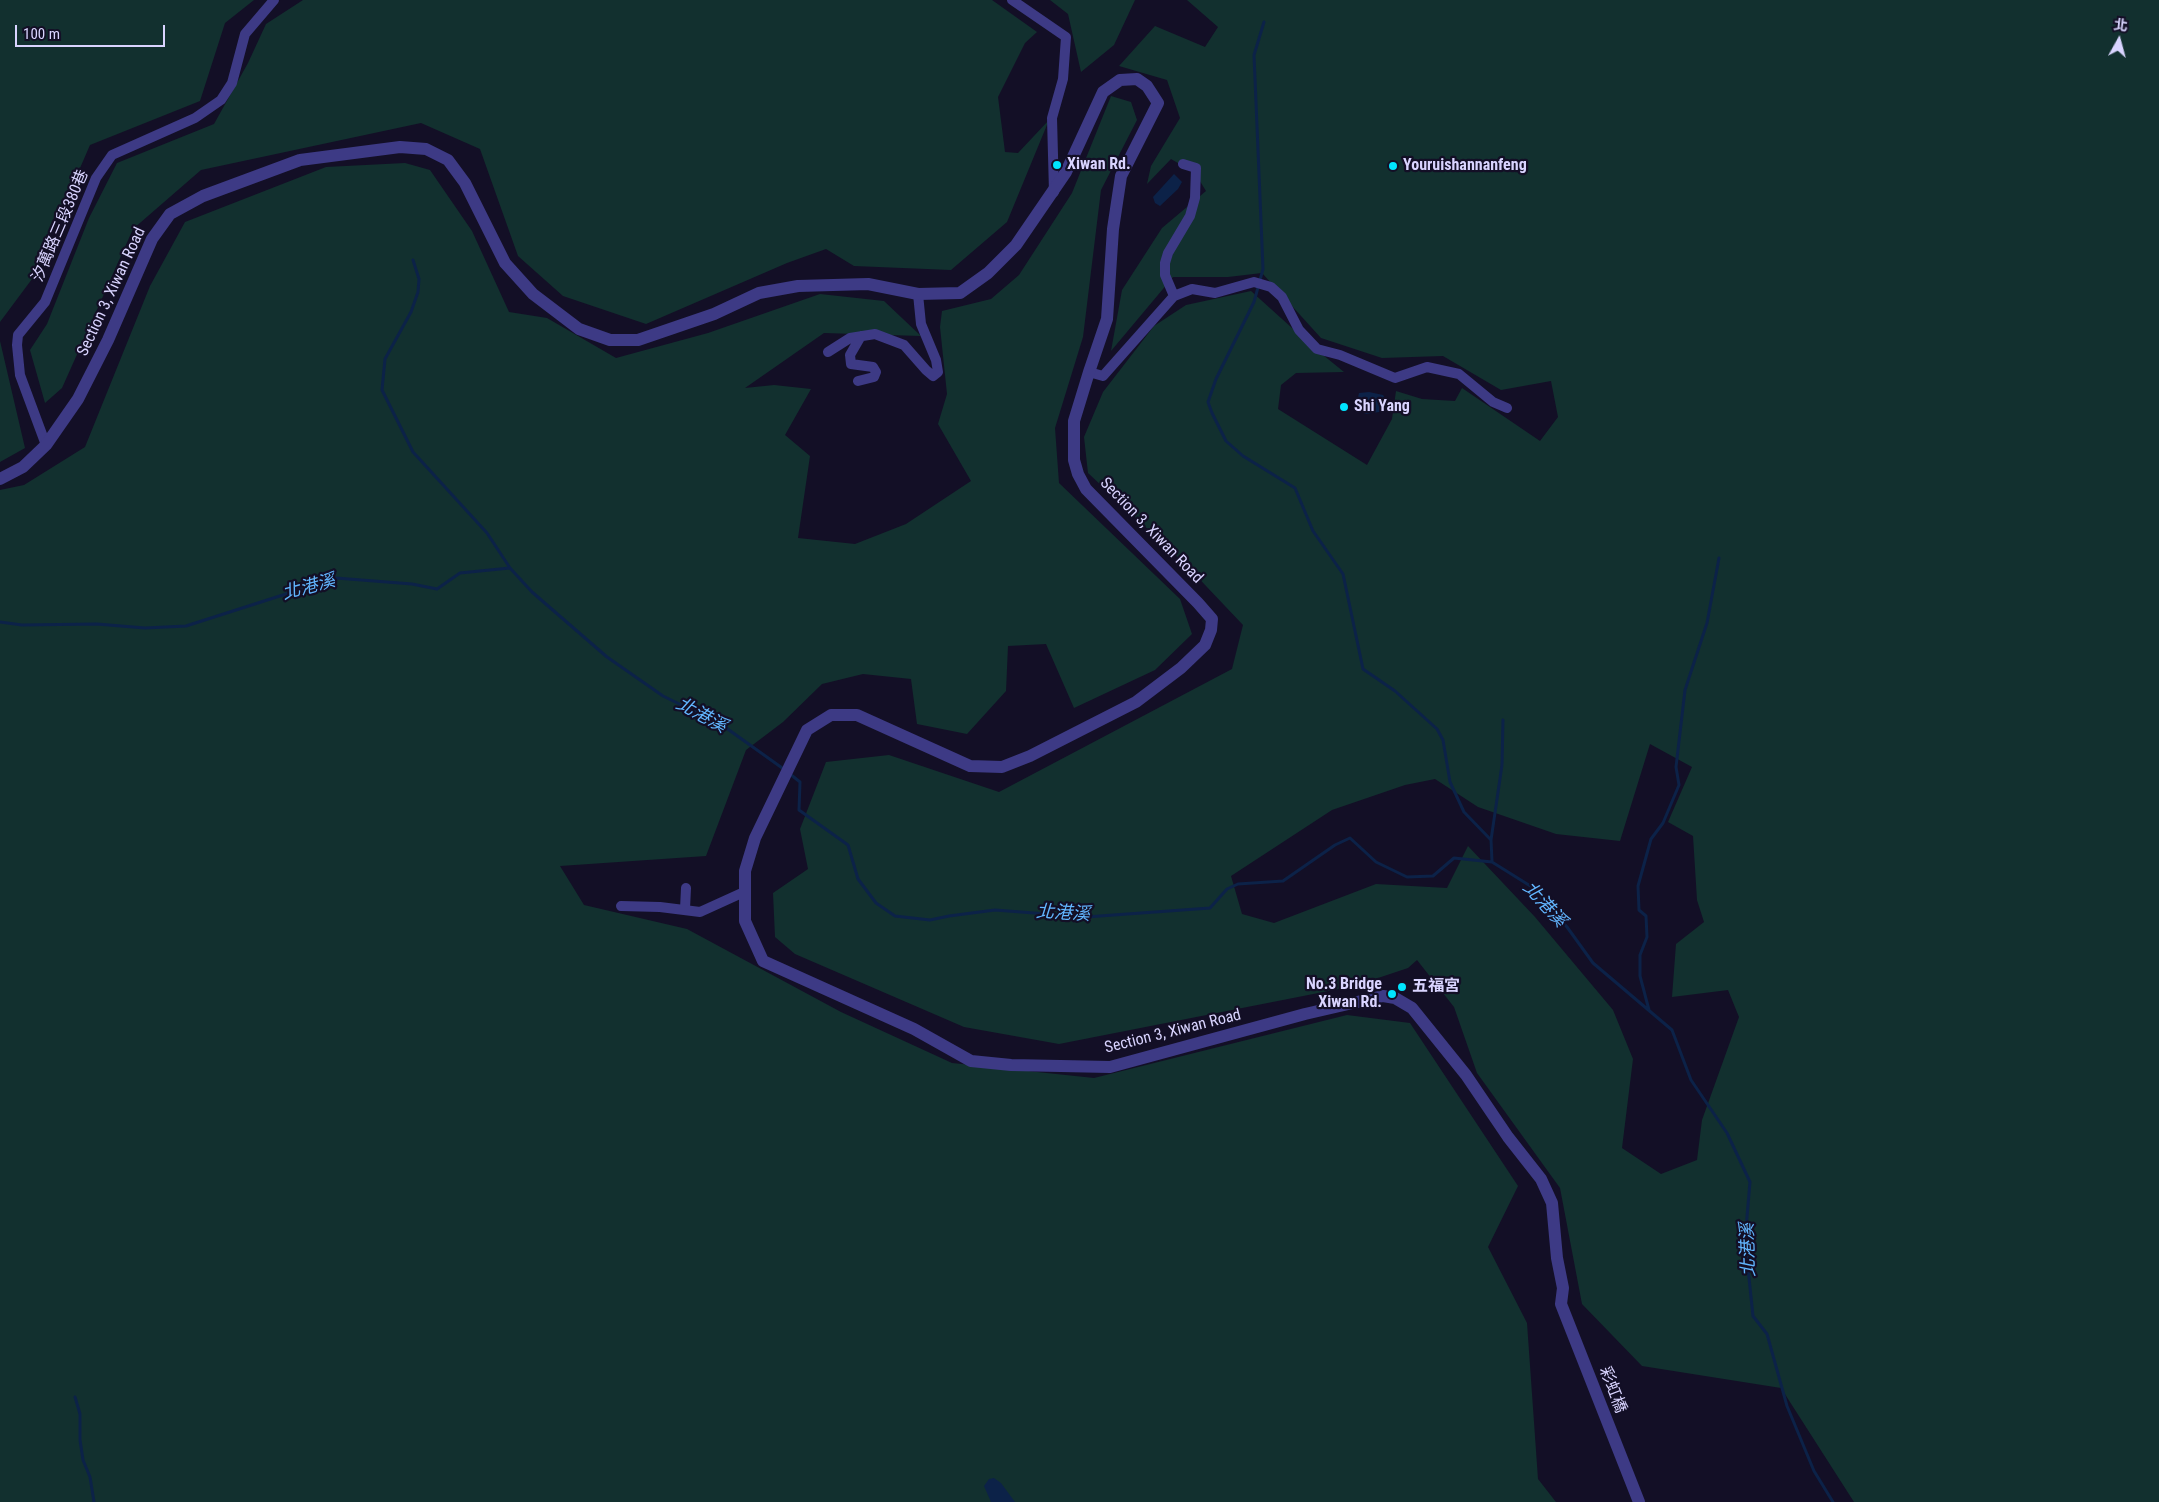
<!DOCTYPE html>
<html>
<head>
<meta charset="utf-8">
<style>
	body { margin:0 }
	#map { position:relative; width:2159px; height:1502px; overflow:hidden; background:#130f26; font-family:"Roboto Condensed","Noto Sans TC",sans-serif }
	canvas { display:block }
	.north { position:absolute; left:2094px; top:15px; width:50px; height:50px; -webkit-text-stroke:4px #130f26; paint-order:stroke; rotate:7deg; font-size:14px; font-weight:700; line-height:20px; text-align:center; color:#d9d4ff }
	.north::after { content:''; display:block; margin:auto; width:18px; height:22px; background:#d9d4ff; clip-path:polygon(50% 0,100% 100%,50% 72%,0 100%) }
	.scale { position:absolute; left:15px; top:25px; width:150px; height:22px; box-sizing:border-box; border:2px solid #d9d4ff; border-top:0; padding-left:6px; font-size:15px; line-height:18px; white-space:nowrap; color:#d9d4ff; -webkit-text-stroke:4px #130f26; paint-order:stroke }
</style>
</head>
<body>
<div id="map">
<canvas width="2159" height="1502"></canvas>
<div class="north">北</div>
<div class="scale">100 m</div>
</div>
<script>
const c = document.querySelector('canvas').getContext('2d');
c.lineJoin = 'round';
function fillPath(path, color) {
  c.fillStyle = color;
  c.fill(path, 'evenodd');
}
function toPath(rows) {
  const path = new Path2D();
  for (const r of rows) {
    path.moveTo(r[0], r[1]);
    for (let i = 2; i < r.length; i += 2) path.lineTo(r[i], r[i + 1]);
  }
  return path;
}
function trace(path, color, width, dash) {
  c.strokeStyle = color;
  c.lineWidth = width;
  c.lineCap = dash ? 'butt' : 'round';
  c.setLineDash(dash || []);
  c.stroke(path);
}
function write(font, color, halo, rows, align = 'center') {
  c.font = font + ' "Roboto Condensed","Noto Sans TC",sans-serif';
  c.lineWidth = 4.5;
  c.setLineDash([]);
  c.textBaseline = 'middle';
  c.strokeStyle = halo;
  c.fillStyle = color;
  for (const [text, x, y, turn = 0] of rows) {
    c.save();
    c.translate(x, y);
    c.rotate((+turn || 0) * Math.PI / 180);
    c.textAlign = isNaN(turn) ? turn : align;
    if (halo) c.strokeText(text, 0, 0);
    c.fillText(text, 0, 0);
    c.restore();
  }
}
fillPath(toPath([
	[0,0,254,0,225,23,200,101,90,145,32,279,0,322],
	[303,0,992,0,1037,32,1025,43,998,97,1005,152,1018,153,1049,120,1007,222,951,270,854,266,826,249,787,263,646,324,563,296,518,256,480,149,421,123,201,170,133,229,62,388,45,403,30,350,47,324,89,218,117,163,214,124,248,63,266,24],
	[1050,0,1135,0,1114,45,1081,72,1068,14],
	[1187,0,2159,0,2159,1502,1854,1502,1781,1388,1642,1366,1582,1304,1560,1188,1477,1073,1454,1007,1417,960,1408,968,1354,986,1059,1044,964,1027,795,954,775,937,773,893,808,869,800,829,826,762,889,755,999,792,1232,669,1243,625,1188,567,1088,473,1084,437,1103,392,1154,326,1186,305,1251,291,1312,346,1344,372,1296,373,1281,385,1278,409,1367,465,1392,419,1396,391,1422,399,1455,401,1462,388,1540,441,1558,417,1551,381,1501,390,1443,356,1382,358,1321,338,1262,273,1228,277,1173,277,1111,351,1122,290,1162,228,1206,191,1195,173,1171,159,1147,184,1151,166,1180,118,1167,80,1119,66,1155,26,1205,47,1218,27],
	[1650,744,1692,767,1668,822,1693,836,1697,900,1704,922,1676,944,1672,997,1728,990,1739,1017,1702,1120,1697,1160,1661,1174,1622,1148,1633,1059,1613,1010,1535,917,1468,846,1447,888,1376,884,1274,923,1242,914,1231,876,1332,810,1405,785,1435,779,1478,807,1556,834,1620,841],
	[1111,96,1131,102,1137,120,1101,190,1083,337,1055,428,1059,483,1180,599,1192,634,1155,670,1074,708,1046,644,1008,646,1006,691,967,734,917,724,911,679,863,674,822,684,783,722,746,750,706,856,560,866,584,905,687,929,841,1012,952,1063,1094,1078,1347,1015,1410,1023,1518,1186,1488,1247,1527,1323,1538,1479,1556,1502,0,1502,0,490,24,485,85,447,150,286,185,222,326,167,405,163,430,170,472,231,509,312,547,318,616,358,708,333,820,294,884,301,921,336,824,333,745,388,774,385,811,389,785,435,810,456,798,538,855,544,906,524,971,481,938,424,947,394,940,327,942,311,991,299,1019,275,1072,193],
	[0,341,25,448,0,462]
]), '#12302f');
fillPath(toPath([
	[1174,174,1182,182,1178,189,1160,206,1155,203,1153,197],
	[1369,392,1383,395,1387,401,1385,408,1379,412,1366,414,1360,411,1360,399,1358,397,1359,393],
	[994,1478,1001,1483,1015,1502,991,1502,984,1486,989,1479]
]), '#0c2248');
trace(toPath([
	[1264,22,1254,55,1263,269,1254,302,1216,379,1208,402,1212,413,1226,441,1243,456,1295,488,1313,531,1343,574,1363,669,1395,691,1437,729,1443,740,1450,782,1464,812,1491,840,1492,861],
	[413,260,419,279,418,292,411,312,385,359,382,390,413,452,487,533,510,568],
	[0,622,22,625,97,624,145,628,186,626,336,578,412,584,437,589,460,573,510,568,532,592,607,657,663,696,722,725,785,770],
	[790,774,800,782,799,810,848,845,858,879,876,903,895,916,930,920,949,916,995,910,1086,917,1210,908,1227,889,1238,884,1283,881,1335,845,1350,838,1376,862,1407,877,1433,876,1454,858,1492,862,1532,887,1567,927,1593,963,1672,1030,1691,1080,1727,1133,1750,1182,1745,1240,1753,1316,1767,1334,1787,1406,1814,1471,1833,1502],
	[1491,840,1502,765,1503,720],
	[1649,1010,1640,976,1640,955,1647,937,1646,916,1639,910,1638,886,1651,839,1663,823,1679,785,1676,767,1685,690,1707,623,1719,558],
	[75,1397,80,1414,80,1440,83,1460,90,1477,94,1502]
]), '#0c2248', 3);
trace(toPath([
	[1012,0,1066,37,1063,79,1052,118,1054,192],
	[1174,296,1165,275,1165,263,1168,253,1190,216,1195,198,1196,168,1183,164],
	[828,352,850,338,875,334,904,345,926,370,933,376,938,372,936,360,921,324,918,294],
	[1089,372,1103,376,1174,296,1192,289,1215,293,1254,282,1271,287,1282,297,1299,330,1317,349,1340,355,1395,378,1427,367,1459,374,1493,402,1507,408],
	[858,381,874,377,876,372,873,367,851,364,850,355,861,336],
	[46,445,20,375,17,345,18,335,45,302,96,178,112,155,195,118,221,100,232,83,245,34,274,0],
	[621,906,660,907,700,912,744,892],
	[685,909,686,888]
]), '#3d3a85', 10);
trace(toPath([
	[0,479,23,467,46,445,78,399,108,340,152,239,170,214,203,196,300,160,400,147,426,149,448,160,465,183,505,263,533,294,579,329,610,340,638,340,714,314,759,293,798,286,868,284,918,294,960,293,988,273,1016,245,1066,172,1103,92,1120,80,1137,79,1147,86,1158,103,1121,176,1113,229,1107,319,1089,372,1074,421,1074,460,1078,474,1086,489,1198,603,1212,619,1211,630,1205,645,1181,668,1136,702,1030,756,1002,767,970,766,857,715,831,715,807,730,755,838,745,871,745,921,763,961,914,1029,971,1061,1011,1065,1110,1067,1305,1014,1383,996,1395,998,1412,1008,1466,1075,1508,1137,1541,1179,1552,1203,1557,1258,1563,1288,1561,1304,1639,1502]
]), '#3d3a85', 12);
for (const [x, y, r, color] of [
	[1057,165,5,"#00e5ff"],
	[1393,166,5,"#00e5ff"],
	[1344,407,5,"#00e5ff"],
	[1402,987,5,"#00e5ff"],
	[1392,994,5,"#00e5ff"]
]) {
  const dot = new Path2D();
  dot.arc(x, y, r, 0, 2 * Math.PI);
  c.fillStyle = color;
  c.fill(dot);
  trace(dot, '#130f26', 2);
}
write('bold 16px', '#d9d4ff', '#130f26', [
	["Xiwan Rd.",1067,165],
	["Youruishannanfeng",1403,166],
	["Shi Yang",1354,407],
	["No.3 Bridge",1382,985,"right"],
	["Xiwan Rd.",1382,1003,"right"],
	["五福宮",1412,987]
], 'left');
write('16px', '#d9d4ff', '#130f26', [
	["汐萬路三段380巷",61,226,-67],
	["Section 3, Xiwan Road",112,292,-65],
	["Section 3, Xiwan Road",1151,531,46],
	["Section 3, Xiwan Road",1173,1032,-14],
	["彩虹橋",1612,1390,69]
]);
write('italic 18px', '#62b6ff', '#130f26', [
	["北港溪",309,588,-15],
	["北港溪",701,716,28],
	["北港溪",1544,905,47],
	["北港溪",1063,914,3],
	["北港溪",1749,1250,-92]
]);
</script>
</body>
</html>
